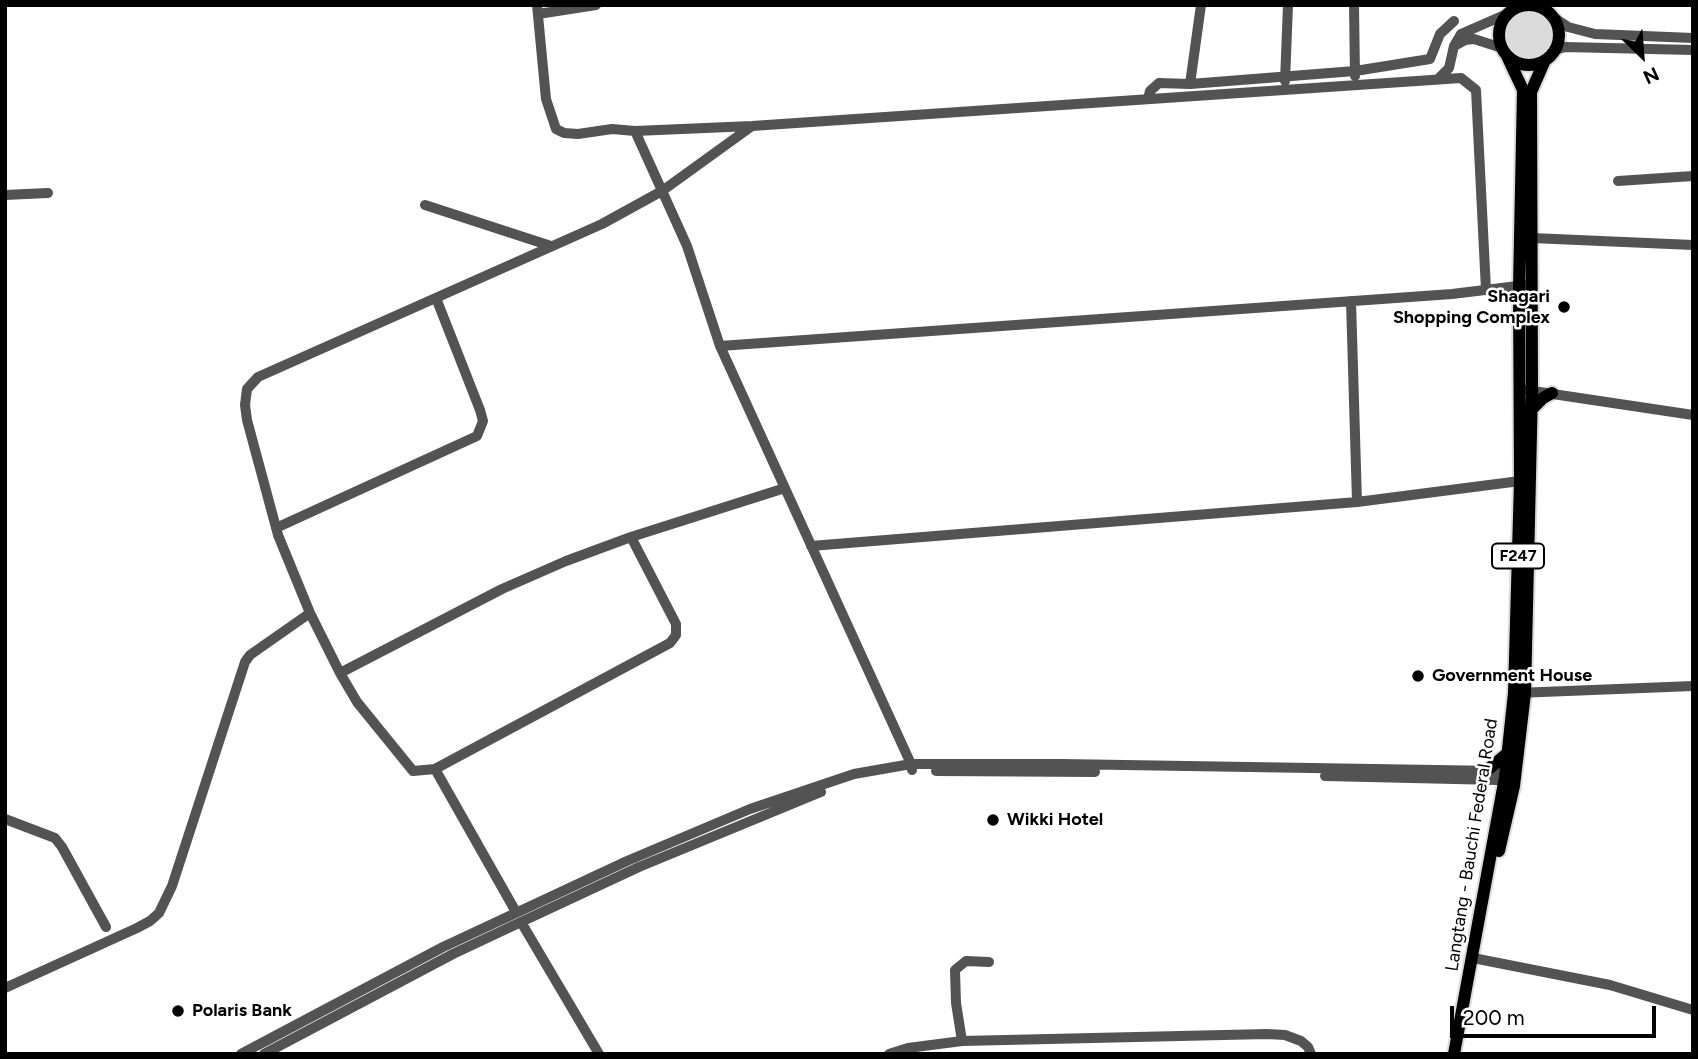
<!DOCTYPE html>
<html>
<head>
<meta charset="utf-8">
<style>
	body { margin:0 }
	#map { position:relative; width:1698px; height:1059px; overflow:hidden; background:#fff; font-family:Figtree,sans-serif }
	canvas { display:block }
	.frame { position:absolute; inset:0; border:7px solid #000; pointer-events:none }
	.north { position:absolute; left:1607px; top:21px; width:70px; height:70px; -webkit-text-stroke:5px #fff; paint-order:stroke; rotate:155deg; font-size:19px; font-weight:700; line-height:28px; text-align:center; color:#000 }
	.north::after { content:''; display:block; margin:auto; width:24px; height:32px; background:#000; clip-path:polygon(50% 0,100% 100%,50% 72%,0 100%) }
	.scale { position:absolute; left:1450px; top:1006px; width:206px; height:32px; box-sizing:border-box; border:4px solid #000; border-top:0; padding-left:9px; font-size:21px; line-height:24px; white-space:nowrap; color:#000; -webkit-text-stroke:5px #fff; paint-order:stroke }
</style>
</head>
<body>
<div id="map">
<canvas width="1698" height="1059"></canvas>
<div class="frame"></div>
<div class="north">N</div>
<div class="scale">200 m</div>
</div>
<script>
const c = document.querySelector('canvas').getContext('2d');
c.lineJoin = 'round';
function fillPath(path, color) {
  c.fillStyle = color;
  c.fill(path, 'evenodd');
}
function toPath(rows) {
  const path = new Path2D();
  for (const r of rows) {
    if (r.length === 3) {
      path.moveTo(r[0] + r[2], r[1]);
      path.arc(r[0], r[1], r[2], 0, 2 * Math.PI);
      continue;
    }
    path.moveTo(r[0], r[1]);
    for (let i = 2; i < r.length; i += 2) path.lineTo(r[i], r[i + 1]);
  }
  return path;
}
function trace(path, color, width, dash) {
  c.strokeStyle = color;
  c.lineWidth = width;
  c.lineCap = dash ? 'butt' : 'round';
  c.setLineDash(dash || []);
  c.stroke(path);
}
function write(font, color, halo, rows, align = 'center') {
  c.font = font + ' Figtree,sans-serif';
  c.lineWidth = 5;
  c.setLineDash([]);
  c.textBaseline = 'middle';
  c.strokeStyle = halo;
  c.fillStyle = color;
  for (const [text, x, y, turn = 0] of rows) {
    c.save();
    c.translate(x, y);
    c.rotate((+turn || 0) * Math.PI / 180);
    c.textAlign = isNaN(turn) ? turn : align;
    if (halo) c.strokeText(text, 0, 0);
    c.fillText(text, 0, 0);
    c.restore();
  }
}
fillPath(toPath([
	[1529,35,26]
]), '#dadada');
const major = toPath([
	[1529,35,30],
	[1532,409,1543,398,1552,393],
	[1486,771,1508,753],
	[1499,851,1514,786,1525,693,1532,390,1531,92,1545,60],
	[1454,1054,1505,777,1514,693,1520,481,1519,286,1523,90,1507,56]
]);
trace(major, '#dbdbdb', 16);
trace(toPath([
	[537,5,546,99,556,129,564,133,578,134,612,129,635,131,752,126,1461,78,1476,90,1486,290],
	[1354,5,1355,76],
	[538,14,596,5],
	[1550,15,1568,27,1595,34,1693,38],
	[1454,46,1465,40,1474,39,1502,48],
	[1555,50,1565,47,1693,50],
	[1437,80,1449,68,1454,46,1461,34,1509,13],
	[1285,81,1288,5],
	[1190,84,1355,71,1430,59,1440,34,1454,21],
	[1148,99,1150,91,1159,83,1190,84,1201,5],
	[635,131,687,246,720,346,911,764,912,770],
	[1618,181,1693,176],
	[5,195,48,193],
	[425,205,551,246],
	[1532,238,1693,245],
	[1351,301,1357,502],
	[720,346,1452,294,1526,285],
	[1526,390,1693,415],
	[276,528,477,436,483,421,480,410,436,298],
	[631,537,676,624,676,635,670,643,435,769,413,771,357,702,340,673,310,613,278,535,247,420,245,405,247,389,258,377,602,224,662,191,752,126],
	[811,546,1357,502,1520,481],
	[340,673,502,589,566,561,631,537,785,488],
	[1517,693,1693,686],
	[435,769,516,912],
	[936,771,1095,772],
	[1325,776,1498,780,1509,773],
	[5,819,55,838,62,847,106,927],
	[521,922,599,1054],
	[1473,958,1610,985,1693,1010],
	[5,988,137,928,150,921,159,913,172,886,245,662,250,655,310,613],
	[962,1041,956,1003,955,970,966,961,989,962],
	[241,1054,443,947,627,861,750,809,854,774,911,764,1062,764,1498,771,1508,781],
	[264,1054,453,954,521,922,639,867,821,792],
	[889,1054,908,1048,962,1041,1267,1034,1285,1035,1301,1041,1308,1047,1311,1054]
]), '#535353', 10);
trace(major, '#000', 12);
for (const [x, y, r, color] of [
	[1564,307,7,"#000"],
	[1418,676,7,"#000"],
	[993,820,7,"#000"],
	[178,1011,7,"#000"]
]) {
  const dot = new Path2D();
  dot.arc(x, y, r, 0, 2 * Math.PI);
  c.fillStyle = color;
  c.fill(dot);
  trace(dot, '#fff', 2.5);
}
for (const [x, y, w] of [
	[1518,556,52]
]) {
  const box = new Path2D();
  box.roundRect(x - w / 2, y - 12.5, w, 25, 5);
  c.fillStyle = '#fff';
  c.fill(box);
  trace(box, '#000', 2);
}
write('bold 16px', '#000', null, [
	["F247",1518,556]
]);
write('bold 18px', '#000', '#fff', [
	["Shagari",1550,297,"right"],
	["Shopping Complex",1550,318,"right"],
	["Government House",1432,676],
	["Wikki Hotel",1007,820],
	["Polaris Bank",192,1011]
], 'left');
write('18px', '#000', '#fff', [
	["Langtang - Bauchi Federal Road",1472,845,-81]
]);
</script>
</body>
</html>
